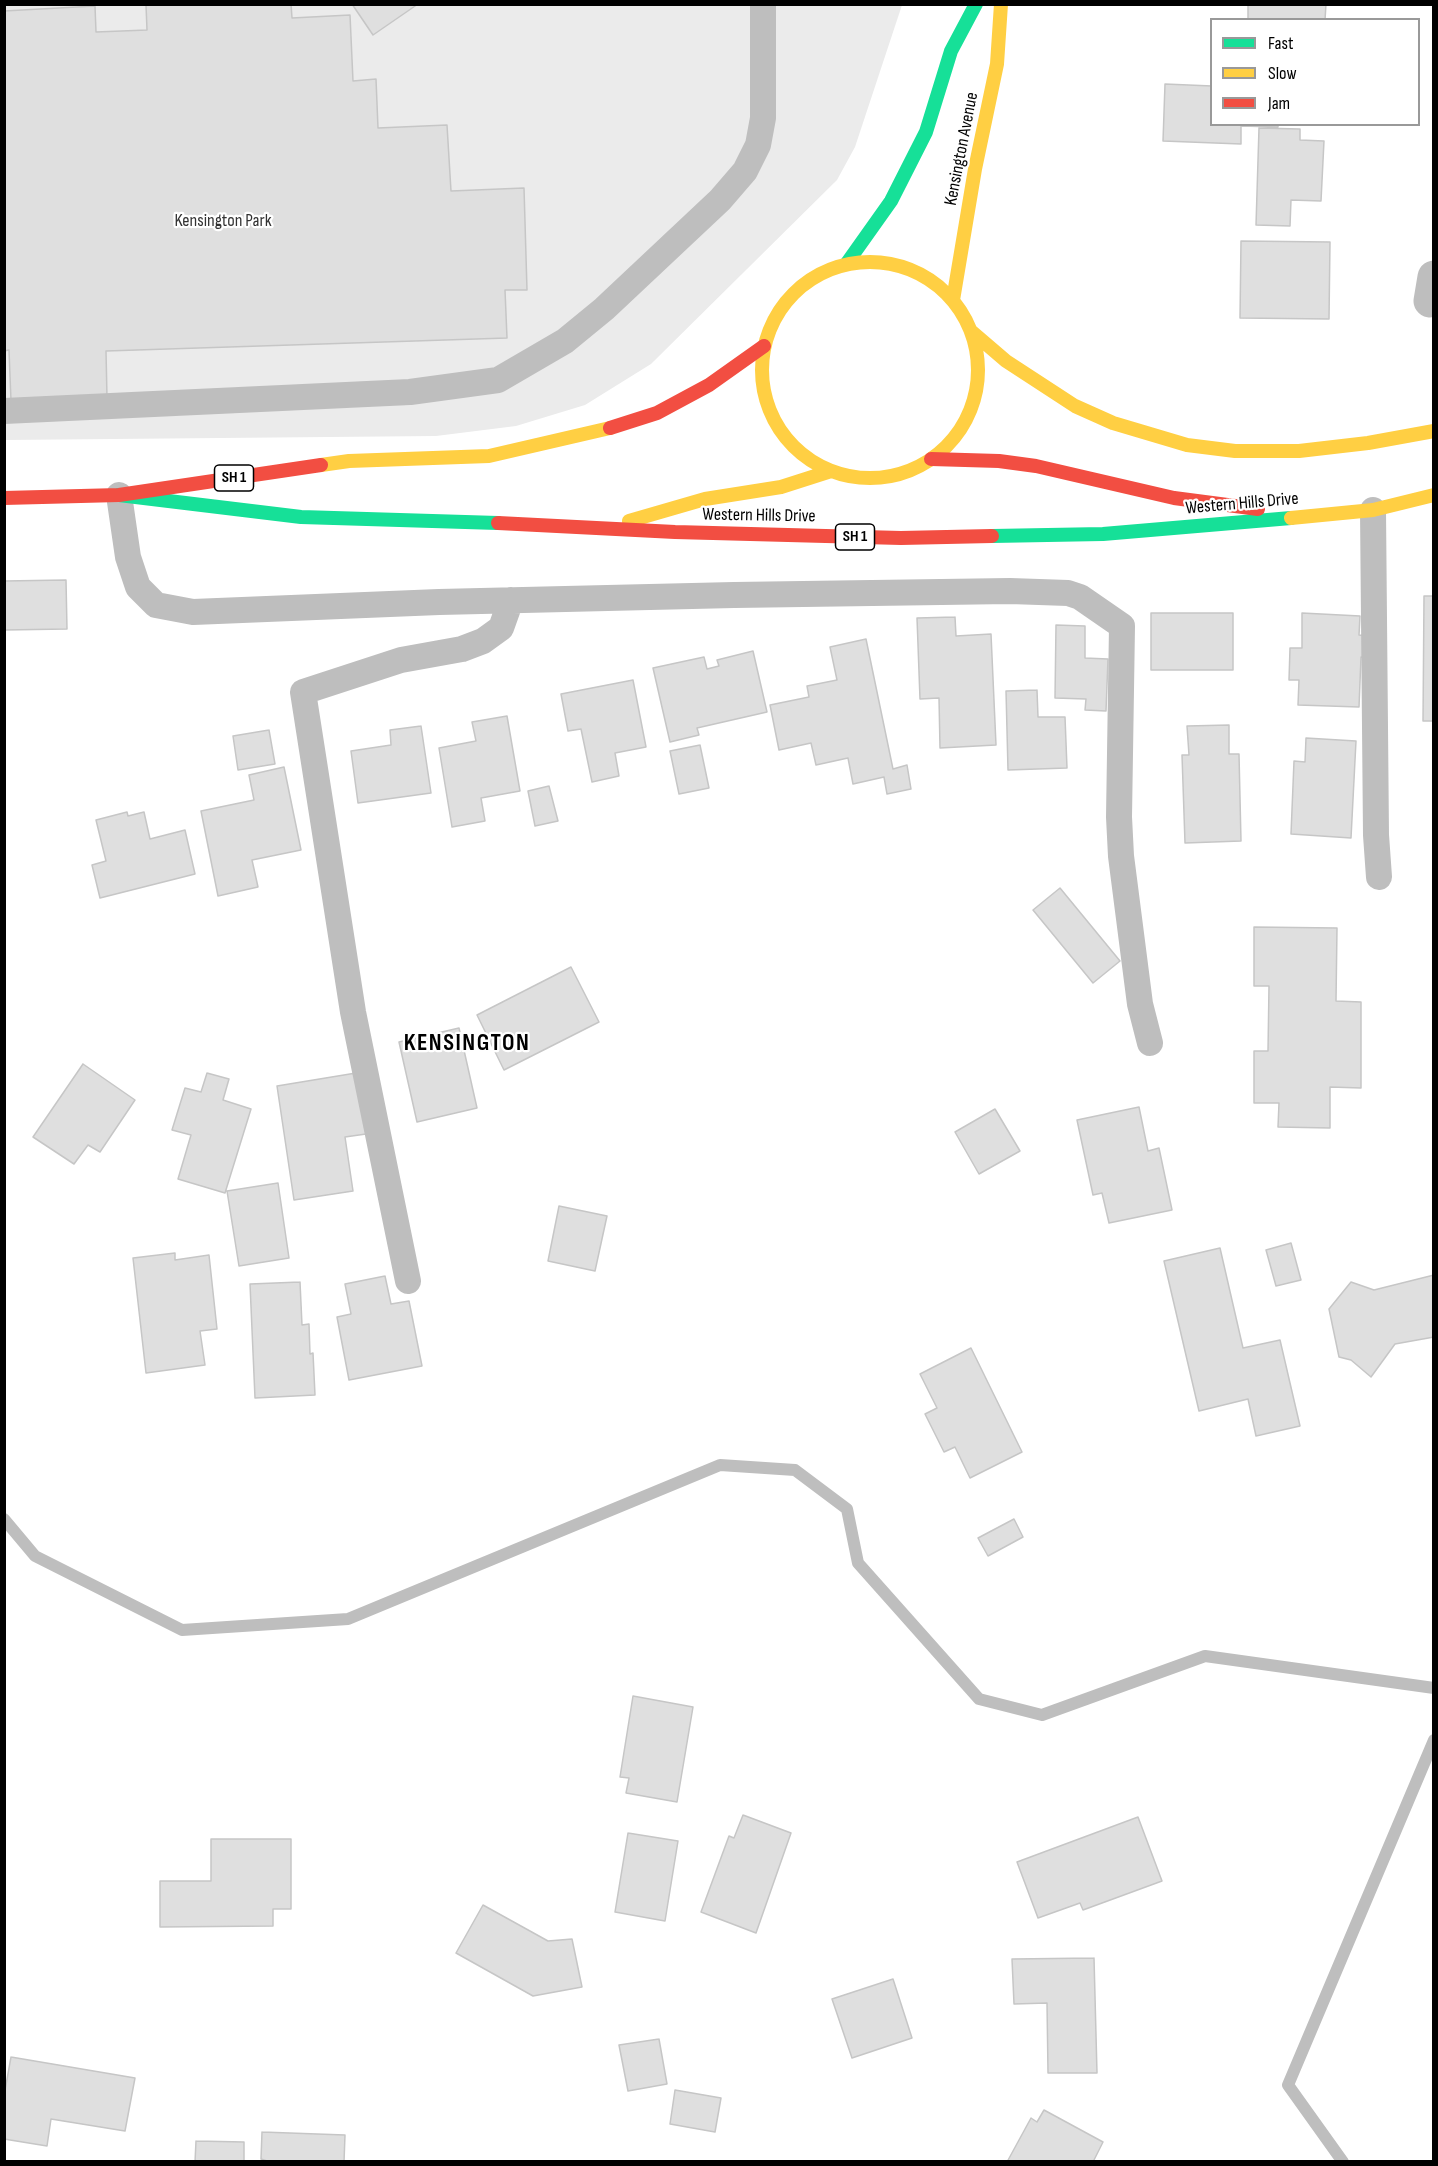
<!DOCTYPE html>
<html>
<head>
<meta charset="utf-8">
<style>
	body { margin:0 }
	#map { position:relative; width:1438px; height:2166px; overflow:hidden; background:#fff; font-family:"Sofia Sans Condensed",sans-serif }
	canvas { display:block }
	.frame { position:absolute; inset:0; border:6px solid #000; pointer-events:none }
	.legend { position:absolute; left:1210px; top:18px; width:210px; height:108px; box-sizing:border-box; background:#fff; border:2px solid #999; margin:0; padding:8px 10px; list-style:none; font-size:18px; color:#000 }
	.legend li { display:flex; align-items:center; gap:12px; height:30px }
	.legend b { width:30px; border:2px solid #999 }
</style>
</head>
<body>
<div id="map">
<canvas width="1438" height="2166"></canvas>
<div class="frame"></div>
<ul class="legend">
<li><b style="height:8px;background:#16e098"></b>Fast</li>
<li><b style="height:8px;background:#ffcf43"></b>Slow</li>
<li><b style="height:8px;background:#f24e42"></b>Jam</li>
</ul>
</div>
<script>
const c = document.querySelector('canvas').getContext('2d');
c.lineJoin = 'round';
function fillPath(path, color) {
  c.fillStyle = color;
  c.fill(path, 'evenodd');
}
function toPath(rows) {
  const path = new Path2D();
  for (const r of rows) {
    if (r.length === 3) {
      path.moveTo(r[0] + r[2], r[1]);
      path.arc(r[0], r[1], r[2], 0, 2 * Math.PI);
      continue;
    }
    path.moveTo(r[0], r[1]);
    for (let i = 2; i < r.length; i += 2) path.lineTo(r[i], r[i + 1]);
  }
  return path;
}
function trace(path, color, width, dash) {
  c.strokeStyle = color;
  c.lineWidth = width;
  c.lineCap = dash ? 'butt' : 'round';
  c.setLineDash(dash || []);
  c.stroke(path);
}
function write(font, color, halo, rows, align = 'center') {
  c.font = font + ' "Sofia Sans Condensed",sans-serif';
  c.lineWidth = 4.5;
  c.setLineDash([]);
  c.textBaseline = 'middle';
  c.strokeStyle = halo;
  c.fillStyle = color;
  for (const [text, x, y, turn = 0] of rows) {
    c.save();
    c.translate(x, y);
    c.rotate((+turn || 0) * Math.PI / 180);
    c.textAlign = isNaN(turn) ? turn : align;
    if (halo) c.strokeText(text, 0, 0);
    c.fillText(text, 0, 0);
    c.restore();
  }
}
fillPath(toPath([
	[4,5,902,5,855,147,837,180,651,364,585,405,516,426,436,436,5,440]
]), '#ebebeb');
trace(toPath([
	[4,1519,35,1556,182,1630,348,1619,720,1465,795,1470,847,1509,858,1563,979,1699,1042,1715,1205,1656,1434,1688],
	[1343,2162,1288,2085,1434,1740]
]), '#bebebe', 12);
const building = toPath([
	[291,4,292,18,350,15,353,81,376,79,378,128,447,125,451,191,524,188,527,290,505,290,507,338,106,351,107,398,11,401,9,350,4,351,4,11,95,6,96,32,147,30,146,5,291,4],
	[352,4,418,4,373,35,352,4],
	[1248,4,1326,4,1325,20,1248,20,1248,4],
	[1165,84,1212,86,1212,124,1278,124,1278,127,1241,126,1241,144,1163,141,1165,84],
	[1259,128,1300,129,1300,140,1324,141,1321,201,1291,200,1290,226,1256,225,1259,128],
	[1241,241,1330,242,1329,319,1240,318,1241,241],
	[66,580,67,629,4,630,4,581,66,580],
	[1424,596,1434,596,1434,721,1423,721,1424,596],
	[1151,613,1233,613,1233,670,1151,670,1151,613],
	[1302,613,1360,616,1359,635,1371,636,1370,658,1361,657,1359,707,1298,705,1299,680,1289,680,1290,648,1302,648,1302,613],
	[955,617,956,636,991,634,996,745,940,748,939,698,920,699,917,618,955,617],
	[1056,625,1085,626,1085,658,1108,659,1106,711,1085,710,1086,699,1055,698,1056,625],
	[866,639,893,769,907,765,911,789,887,794,884,777,853,784,848,758,816,765,811,743,779,750,770,705,809,697,807,686,837,680,830,647,866,639],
	[753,651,767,712,697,728,699,735,670,742,653,668,704,657,707,669,719,666,717,660,753,651],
	[633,680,646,747,615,753,619,776,592,782,581,729,568,731,561,694,633,680],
	[1037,690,1038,717,1065,717,1067,768,1008,770,1006,691,1037,690],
	[507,716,520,791,481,798,485,821,452,827,439,748,476,741,472,722,507,716],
	[1229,725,1229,754,1239,754,1241,841,1185,843,1182,755,1189,755,1187,726,1229,725],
	[421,726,431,793,358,803,351,751,391,745,390,730,421,726],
	[269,730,275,764,238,770,233,736,269,730],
	[1306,738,1356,741,1351,838,1291,834,1294,761,1305,762,1306,738],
	[700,745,709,788,679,794,670,751,700,745],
	[284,767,301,850,252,860,258,887,218,896,201,811,254,800,249,775,284,767],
	[549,786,558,821,535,826,528,791,549,786],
	[127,812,128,816,144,812,150,839,185,830,195,874,100,898,92,865,106,861,96,820,127,812],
	[1060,888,1120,961,1093,983,1033,910,1060,888],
	[1254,927,1337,928,1336,1001,1361,1002,1361,1088,1330,1087,1330,1128,1278,1127,1279,1103,1254,1103,1254,1051,1268,1051,1269,986,1254,986,1254,927],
	[571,967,599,1022,504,1070,477,1015,571,967],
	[459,1028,477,1108,417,1122,399,1042,459,1028],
	[83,1064,135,1100,100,1152,88,1145,74,1164,33,1137,83,1064],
	[207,1073,229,1079,223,1100,251,1109,225,1193,178,1179,191,1135,172,1130,185,1088,201,1092,207,1073],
	[356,1073,366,1134,345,1137,353,1191,294,1200,277,1086,356,1073],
	[1139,1107,1148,1151,1159,1148,1172,1210,1109,1223,1102,1193,1093,1195,1077,1120,1139,1107],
	[995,1109,1020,1151,979,1174,955,1132,995,1109],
	[278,1183,289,1258,239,1266,227,1191,278,1183],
	[559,1206,607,1216,595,1271,548,1261,559,1206],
	[1291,1243,1301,1280,1276,1286,1266,1250,1291,1243],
	[1220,1248,1243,1348,1280,1340,1300,1426,1256,1436,1248,1399,1199,1411,1164,1261,1220,1248],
	[175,1253,175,1260,209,1255,217,1329,200,1331,205,1365,146,1373,133,1258,175,1253],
	[1434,1275,1434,1337,1395,1344,1371,1377,1351,1360,1339,1357,1329,1309,1351,1282,1374,1290,1434,1275],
	[385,1276,391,1304,409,1301,422,1366,349,1380,337,1317,351,1314,345,1284,385,1276],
	[300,1282,302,1325,309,1324,310,1354,313,1353,315,1395,255,1398,250,1284,300,1282],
	[971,1348,1022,1452,970,1478,955,1447,944,1452,925,1414,937,1408,920,1374,971,1348],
	[1014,1519,1023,1537,988,1556,978,1538,1014,1519],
	[633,1696,693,1707,677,1802,626,1793,629,1778,620,1777,633,1696],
	[743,1815,791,1833,756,1933,701,1912,729,1836,734,1838,743,1815],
	[1138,1817,1162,1881,1083,1910,1080,1903,1038,1918,1017,1862,1138,1817],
	[628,1833,678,1841,665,1921,615,1912,628,1833],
	[211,1839,291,1839,291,1909,273,1909,273,1926,160,1927,160,1881,211,1881,211,1839],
	[483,1905,548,1941,572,1939,582,1987,533,1996,456,1953,483,1905],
	[1094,1958,1097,2073,1048,2073,1047,2003,1014,2004,1012,1959,1094,1958],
	[893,1979,912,2038,852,2058,832,1999,893,1979],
	[659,2039,667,2084,628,2091,619,2045,659,2039],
	[11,2057,135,2078,125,2131,51,2119,47,2146,4,2139,4,2096,11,2057],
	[675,2090,721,2098,715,2132,670,2124,675,2090],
	[1044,2110,1103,2142,1093,2162,1007,2162,1031,2118,1037,2122,1044,2110],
	[262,2132,345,2135,344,2162,270,2162,261,2159,262,2132],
	[196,2141,244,2142,244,2162,195,2162,196,2141]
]);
fillPath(building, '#dfdfdf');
trace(building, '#c6c6c6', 1.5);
trace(toPath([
	[4,411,410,392,498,380,565,341,604,309,720,200,745,171,758,145,763,118,763,4],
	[119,495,128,557,138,587,156,605,193,612,439,602,734,595,1010,591,1068,593,1080,597,1122,626,1119,817,1121,856,1140,1004,1150,1043],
	[1373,510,1376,835,1379,877],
	[408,1281,353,1012,303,692,401,660,462,649,483,641,501,628,511,600]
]), '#bebebe', 26);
trace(toPath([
	[1430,301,1434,277]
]), '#bebebe', 33);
trace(toPath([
	[847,263,891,201,926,132,951,51,976,4],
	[119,495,301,517,498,523],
	[992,536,1103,534,1291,518]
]), '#16e098', 14);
trace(toPath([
	[870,370,108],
	[953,300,975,169,997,64,1001,4],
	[971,331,1006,361,1075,406,1113,423,1187,445,1235,451,1299,451,1368,443,1434,431],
	[321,465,349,461,489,456,610,428],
	[1291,518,1373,510,1434,495],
	[629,521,705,499,781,487,831,471]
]), '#ffcf43', 14);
trace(toPath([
	[610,428,657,413,709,385,764,346],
	[931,459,999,461,1036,466,1174,498,1258,509],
	[4,498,119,495,321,465],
	[498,523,675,532,901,538,992,536]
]), '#f24e42', 14);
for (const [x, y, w] of [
	[234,478,39],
	[855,537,39]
]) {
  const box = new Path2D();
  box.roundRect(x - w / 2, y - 13, w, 26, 4.5);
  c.fillStyle = '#fff';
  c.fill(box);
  trace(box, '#000', 1.5);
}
write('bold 16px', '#000', null, [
	["SH 1",234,478],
	["SH 1",855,537]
]);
write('18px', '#000', '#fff', [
	["Kensington Avenue",962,149,-79],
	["Western Hills Drive",1242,504,-5],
	["Western Hills Drive",759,516,1]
]);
write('18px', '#323232', '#fff', [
	["Kensington Park",223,221]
]);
c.letterSpacing = '1.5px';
write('bold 24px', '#000', '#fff', [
	["KENSINGTON",467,1044]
]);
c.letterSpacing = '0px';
</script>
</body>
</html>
